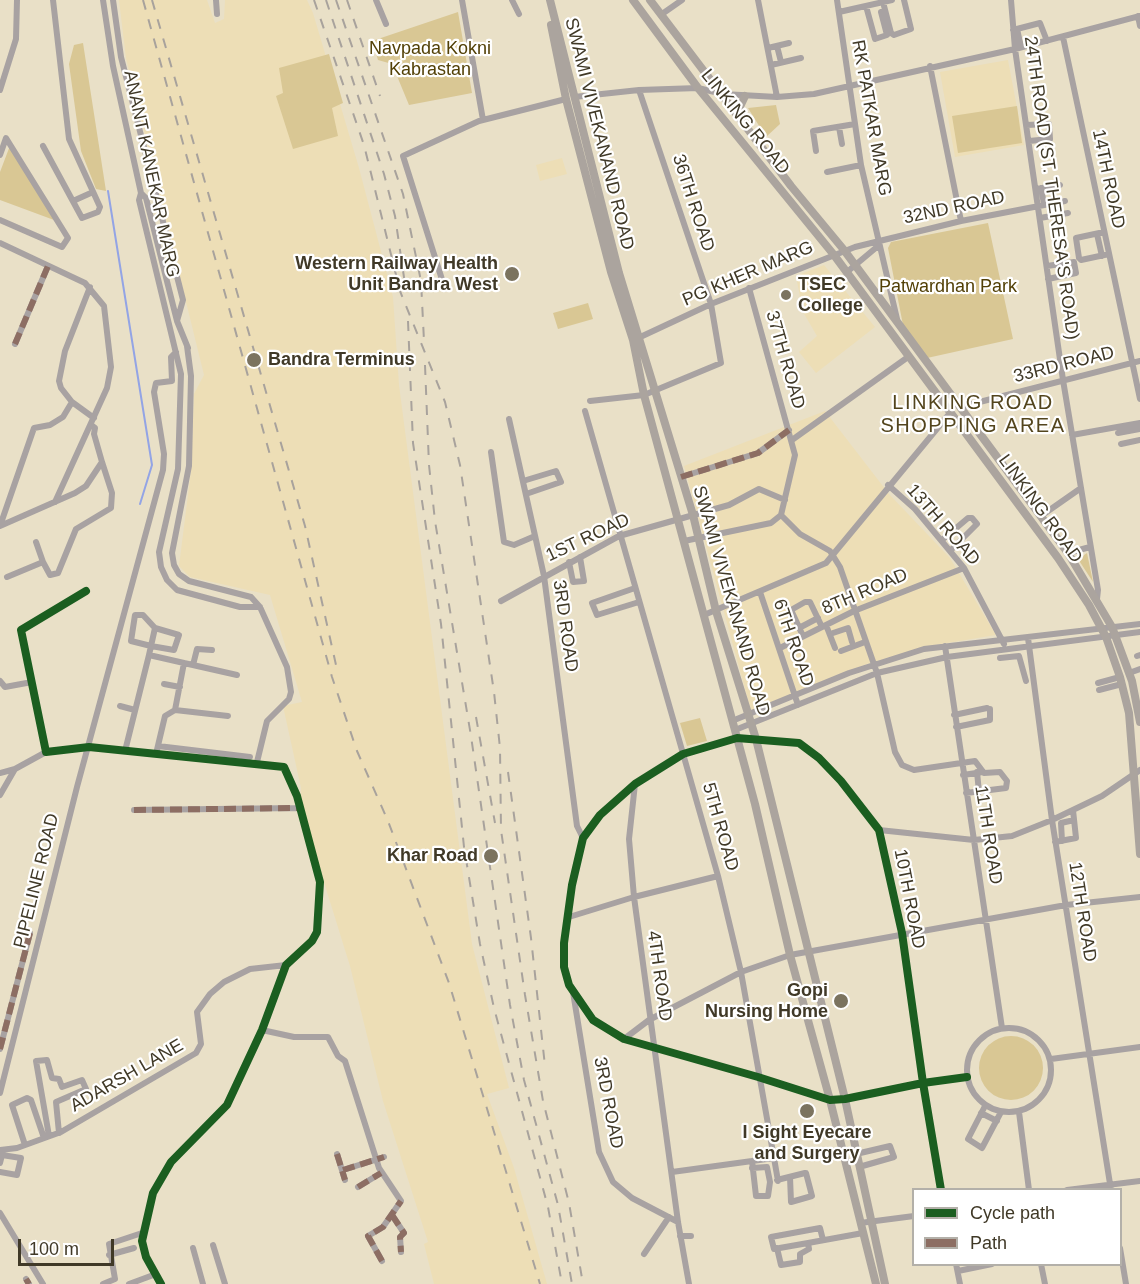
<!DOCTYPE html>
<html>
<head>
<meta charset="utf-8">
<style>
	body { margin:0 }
	#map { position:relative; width:1140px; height:1284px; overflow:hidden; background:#e9e0c7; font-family:Helvetica,sans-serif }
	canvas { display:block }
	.legend { position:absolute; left:912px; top:1188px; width:210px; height:78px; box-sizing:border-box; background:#fff; border:2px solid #b3b0a9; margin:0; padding:8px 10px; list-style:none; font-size:18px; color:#403927 }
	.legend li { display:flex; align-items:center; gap:12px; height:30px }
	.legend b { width:30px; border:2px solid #b3b0a9 }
	.scale { position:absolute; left:18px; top:1239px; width:96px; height:27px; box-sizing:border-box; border:3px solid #403927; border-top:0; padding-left:8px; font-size:18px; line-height:21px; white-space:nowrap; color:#403927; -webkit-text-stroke:4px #fff; paint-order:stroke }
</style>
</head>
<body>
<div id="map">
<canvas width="1140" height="1284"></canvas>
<ul class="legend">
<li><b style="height:8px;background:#1b5e20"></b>Cycle path</li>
<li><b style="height:8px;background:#8d6e63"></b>Path</li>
</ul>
<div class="scale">100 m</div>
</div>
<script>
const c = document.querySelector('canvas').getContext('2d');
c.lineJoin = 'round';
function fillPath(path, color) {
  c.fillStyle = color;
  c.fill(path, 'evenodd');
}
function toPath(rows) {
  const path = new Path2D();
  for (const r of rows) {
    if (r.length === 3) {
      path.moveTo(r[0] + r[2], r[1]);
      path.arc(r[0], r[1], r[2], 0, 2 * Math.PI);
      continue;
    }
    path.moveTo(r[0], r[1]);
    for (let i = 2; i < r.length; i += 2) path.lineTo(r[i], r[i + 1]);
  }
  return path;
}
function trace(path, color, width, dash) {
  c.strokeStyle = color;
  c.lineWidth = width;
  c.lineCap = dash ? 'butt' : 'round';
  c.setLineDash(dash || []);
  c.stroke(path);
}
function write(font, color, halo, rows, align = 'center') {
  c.font = font + ' Helvetica,sans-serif';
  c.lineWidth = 4.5;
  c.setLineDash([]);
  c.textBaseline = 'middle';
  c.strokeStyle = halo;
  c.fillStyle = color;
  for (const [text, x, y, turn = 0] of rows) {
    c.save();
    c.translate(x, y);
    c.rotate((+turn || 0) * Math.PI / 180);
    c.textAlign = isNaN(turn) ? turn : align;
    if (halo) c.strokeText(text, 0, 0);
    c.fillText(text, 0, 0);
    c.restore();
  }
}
fillPath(toPath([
	[119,0,207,0,215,23,224,19,225,0,307,0,313,13,359,168,393,297,399,385,472,944,509,1088,487,1094,514,1168,547,1284,434,1284,424,1244,428,1242,383,1101,350,966,300,805,301,788,283,706,302,702,270,595,190,577,179,566,191,471,194,394,204,375,126,58],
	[1008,60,1024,145,955,157,940,72],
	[562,158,567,174,540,181,536,165],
	[824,265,875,327,816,373,799,352,817,336,803,312,796,276],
	[825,411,889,494,950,558,996,635,929,646,867,664,751,711,684,466]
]), '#eddeb6');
fillPath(toPath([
	[458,12,472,93,409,105,392,64,378,60,372,41],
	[83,43,106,191,96,189,81,151,69,64,74,45],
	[329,54,343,103,332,108,338,136,293,149,276,96,283,93,279,68],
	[776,105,780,124,766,137,748,108],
	[1017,106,1022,143,958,153,952,116],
	[11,143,54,220,0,200,0,172],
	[988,223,1013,339,927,358,903,325,888,248,891,242],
	[588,303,593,319,558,329,553,313],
	[1087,553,1093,582,1078,559],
	[700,718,707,741,687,746,680,723],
	[1011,1068,32]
]), '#d9c794');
trace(toPath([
	[108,191,152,465,140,504]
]), '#93a4e5', 2);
trace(toPath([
	[103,0,113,66,141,193,139,200,181,374,178,469,159,552,161,567,167,580,177,590,240,607,260,607],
	[113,0,121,57,183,300,177,321],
	[216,0,217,14],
	[376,0,386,24],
	[462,0,483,120],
	[512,0,519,14],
	[758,0,777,97],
	[837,0,861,165,897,319],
	[1011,0,1015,49,1063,380,1098,590,1097,599],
	[883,2,891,33,894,35,911,29,904,0],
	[866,6,875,39,887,35,881,12],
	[839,12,892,0],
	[662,14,682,0],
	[1138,16,1140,26],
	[1017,29,1021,47],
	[1013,30,1040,23,1047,41],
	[1063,37,1140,399],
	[777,46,781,62],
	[768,48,789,43],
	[771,65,801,58],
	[930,66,961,221],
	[0,90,16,39,17,0],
	[574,97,639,90,698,88,723,94,777,97,814,94,1015,49,1140,16],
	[1026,125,1049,124,1050,139,1029,141],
	[839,127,842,144],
	[43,146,82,218,98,212,100,207,69,139,53,0],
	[816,151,813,131,855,124],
	[0,155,6,138,68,238,62,247,0,220],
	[827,172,861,165],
	[1041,188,1044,204],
	[1036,189,1060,185],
	[141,193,146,198,177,321,188,348],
	[73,201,93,192],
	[1040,218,1068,213],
	[1104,232,1076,238,1079,258,1081,260,1109,254],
	[1097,234,1102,256],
	[0,243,85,283,104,306,111,367,107,388,55,502],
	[1047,266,1074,262,1076,273,1048,279],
	[847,272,878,246],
	[90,287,65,351,59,381,61,388,72,402,94,418],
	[749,288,795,455,781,515],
	[445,289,403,156,479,121,566,99],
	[636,339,711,304,855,247,961,221,1065,201],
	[15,344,48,266],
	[187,346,191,376,189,466,172,553,174,565,179,574,189,581,251,597,260,607,287,667,291,692,289,699,267,721,257,762],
	[590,401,644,395,721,363,711,304,639,90],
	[960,407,1140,361],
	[585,411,718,876,741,972,774,1158,672,1172],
	[509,419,544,576,577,826,583,838],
	[91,425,95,428,94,434,102,462],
	[1118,433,1140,429],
	[1072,435,1140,423],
	[792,440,908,357],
	[1121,444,1140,440],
	[491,452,504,542,514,545,535,536],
	[681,477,758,453,789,430],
	[523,481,556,471,561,482,526,494],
	[888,485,915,509,964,568,1004,644],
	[781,515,800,534,830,551,840,567,877,673,895,752,902,765,914,770,975,761,984,773,1000,772,1007,781,1006,788,966,793],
	[1041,516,1081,488],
	[0,526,75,493,86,486,102,462,112,493,111,508,76,529,58,573,50,575,43,562,7,577],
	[0,526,34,428,50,425,63,417,72,402],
	[942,540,968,518,972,518,977,524,950,551],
	[684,541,771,523,781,515],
	[36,542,43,562],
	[1068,553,1090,547],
	[569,562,573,582,584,581,580,557],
	[635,588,592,603,597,615,639,602],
	[86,591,21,630,46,752,89,747,284,767,297,796,320,882,317,932,312,941,286,965,262,1030,227,1105,171,1162,153,1193,142,1241,146,1257,161,1284],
	[760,592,798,705],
	[501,601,619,536,729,505,759,489,785,500],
	[704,615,826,563,950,413],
	[826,625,835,648],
	[799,628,818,618],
	[833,633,848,628,852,642],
	[803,636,791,610,805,602,810,602,822,627],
	[1028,638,1052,820,1111,1190],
	[945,646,1002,1028],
	[780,648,854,611,964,568],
	[841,651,865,642],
	[149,655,155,628,143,615,135,615,131,641,151,646,174,650,179,635,155,628],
	[1137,656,1140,655],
	[1000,658,1019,656,1026,681],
	[184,663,237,675],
	[193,665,197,649,212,650],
	[1129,673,1140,669],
	[0,681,5,687,32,682],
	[1098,683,1120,677],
	[164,684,180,687],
	[1099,690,1122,684],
	[120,706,135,710],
	[175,710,228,716],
	[954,715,987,708],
	[732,721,849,673,924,649,1140,624],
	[956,727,990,720,990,709],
	[735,730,877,673,947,657,1140,632],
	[158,746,250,757],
	[125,751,149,655,184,663,175,710,165,716,156,754],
	[977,772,979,792],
	[0,773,15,769,46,752],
	[963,775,983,772],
	[635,784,629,839,634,897,678,1222,689,1284],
	[0,795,15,769],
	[134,810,298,808],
	[879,830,974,840,1012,836,1052,820,1102,796,1140,770],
	[1062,841,1061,823,1074,820],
	[1055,842,1076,838,1073,810],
	[569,917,634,897,718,876],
	[573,992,599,1152,613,1182,632,1198,678,1222],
	[1009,1070,42],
	[262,1030,294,1037,328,1037,338,1056,345,1061,379,1168,401,1201,383,1227,368,1236,382,1261],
	[624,1039,649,1020,741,972,790,955,1066,905,1140,897],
	[0,1049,30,933],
	[1051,1059,1140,1047],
	[0,1093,77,787,163,470,164,454,154,392,156,383,172,381,171,357,176,352],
	[985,1106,968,1139,982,1148,1001,1112],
	[1019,1112,1029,1190],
	[981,1113,997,1121],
	[49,1136,36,1061,47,1060,52,1078,59,1079,62,1087,82,1080,86,1089,56,1102,59,1133],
	[25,1145,12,1105,27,1098,31,1100,44,1138],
	[0,1150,17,1148,61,1132,196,1053,201,1044,197,1012,210,994,224,982,250,969,286,965],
	[337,1154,345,1180],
	[856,1154,890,1146,894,1157,859,1167],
	[774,1158,778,1181],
	[752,1161,756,1196,768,1196,770,1182,767,1167,752,1168],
	[0,1163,2,1155,21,1158,17,1175,0,1172],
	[343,1170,384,1157],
	[777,1180,805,1173,806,1173,812,1196,791,1202,790,1177],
	[358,1187,381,1173],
	[941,1190,923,1083,902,933,879,830,841,781,819,758,799,743,737,738,683,754,635,784,600,815,583,838,572,885,564,943,564,967,569,985,593,1020,624,1039,758,1077,830,1100,845,1099,923,1083,967,1077],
	[1067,1190,1140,1181],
	[0,1213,43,1284],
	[392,1215,404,1233,400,1237,401,1252],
	[860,1223,914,1216],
	[680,1236,691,1236],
	[823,1240,820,1228,771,1237,774,1249,808,1243,863,1233],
	[213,1245,225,1284],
	[193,1248,203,1284],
	[777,1248,781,1265,800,1262,800,1254,809,1249,808,1243],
	[1120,1248,1126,1284],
	[644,1254,669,1217],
	[109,1255,134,1248],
	[956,1264,960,1284],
	[1041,1264,1045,1284],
	[958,1271,992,1264],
	[26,1279,29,1284],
	[103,1284,115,1279,109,1244,142,1233],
	[129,1284,156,1274]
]), '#a8a2a2', 6);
trace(toPath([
	[550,0,619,273,693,515,716,611,756,739,845,1099,885,1284],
	[633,0,698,88,834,255,1058,558,1089,605,1106,637,1120,677,1129,713,1140,854],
	[650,0,791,186,844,250,1068,553,1112,627,1132,681,1140,722],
	[551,25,566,99,611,272,633,340,644,395,755,804,790,955,830,1100,876,1284],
	[737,113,745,96]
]), '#aba49e', 8);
trace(toPath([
	[143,0,332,677,357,751,388,821,449,983,540,1284],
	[152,0,305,526,336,665],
	[314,0,364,145,400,291,445,402,460,465,494,692,500,748,501,830,525,995,543,1101,569,1203,583,1284],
	[326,0,384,174,395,216,406,291],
	[336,0,403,194,421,281,424,341],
	[347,0,380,96],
	[408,321,413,443,441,624,464,847,480,944,494,1008,548,1207,562,1284],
	[425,365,429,465,435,521,471,736,510,1005,524,1080,558,1205,572,1284],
	[476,717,495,823],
	[508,772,531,938,545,1066]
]), '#a8a29c', 2, [10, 10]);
trace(toPath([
	[15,344,48,266],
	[681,477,758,453,789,430],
	[134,810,298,808],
	[0,1049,30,933],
	[337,1154,345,1180],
	[343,1170,384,1157],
	[358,1187,381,1173],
	[392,1215,404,1233,400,1237,401,1252],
	[382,1261,368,1236,383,1227,401,1201],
	[26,1279,29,1284]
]), '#8d6e63', 6, [12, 6]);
trace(toPath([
	[86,591,21,630,46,752,89,747,284,767,297,796,320,882,317,932,312,941,286,965,262,1030,227,1105,171,1162,153,1193,142,1241,146,1257,161,1284],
	[941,1190,923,1083,902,933,879,830,841,781,819,758,799,743,737,738,683,754,635,784,600,815,583,838,572,885,564,943,564,967,569,985,593,1020,624,1039,758,1077,830,1100,845,1099,923,1083,967,1077]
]), '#1b5e20', 8);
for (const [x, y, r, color] of [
	[512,274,8,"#7b735f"],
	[786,295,6,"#7b735f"],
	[254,360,8,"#7b735f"],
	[491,856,8,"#7b735f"],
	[841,1001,8,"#7b735f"],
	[807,1111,8,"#7b735f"]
]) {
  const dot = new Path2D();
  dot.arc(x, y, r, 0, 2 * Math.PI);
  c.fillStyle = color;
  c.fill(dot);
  trace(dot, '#fff', 2);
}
write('18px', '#524006', '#fff', [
	["Navpada Kokni",430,49],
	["Kabrastan",430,70],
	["Patwardhan Park",948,287]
]);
write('18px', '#403927', '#fff', [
	["RK PATKAR MARG",871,118,80],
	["LINKING ROAD",745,122,51],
	["SWAMI VIVEKANAND ROAD",599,134,76],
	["ANANT KANEKAR MARG",151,174,78],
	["14TH ROAD",1108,179,78],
	["24TH ROAD (ST. THERESA'S ROAD)",1051,188,82],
	["36TH ROAD",693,203,72],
	["32ND ROAD",954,208,-12],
	["PG KHER MARG",748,274,-23],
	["37TH ROAD",785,360,74],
	["33RD ROAD",1064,365,-14],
	["LINKING ROAD",1040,509,54],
	["13TH ROAD",943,525,49],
	["1ST ROAD",588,538,-25],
	["8TH ROAD",865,592,-23],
	["SWAMI VIVEKANAND ROAD",731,601,74],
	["3RD ROAD",565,626,82],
	["6TH ROAD",793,643,71],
	["5TH ROAD",720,827,74],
	["11TH ROAD",988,835,81],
	["PIPELINE ROAD",37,881,-76],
	["10TH ROAD",909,899,79],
	["12TH ROAD",1082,912,81],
	["4TH ROAD",659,976,82],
	["ADARSH LANE",127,1076,-30],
	["3RD ROAD",608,1103,79]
]);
write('bold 18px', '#403927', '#fff', [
	["Western Railway Health",498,264],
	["Unit Bandra West",498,285],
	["TSEC",798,285,"left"],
	["College",798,306,"left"],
	["Bandra Terminus",268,360,"left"],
	["Khar Road",478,856],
	["Gopi",828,991],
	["Nursing Home",828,1012],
	["I Sight Eyecare",807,1133,"center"],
	["and Surgery",807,1154,"center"]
], 'right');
c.letterSpacing = '1.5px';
write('20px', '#53451d', '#fff', [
	["LINKING ROAD",973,403],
	["SHOPPING AREA",973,426]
]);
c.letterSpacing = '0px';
</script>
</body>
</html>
